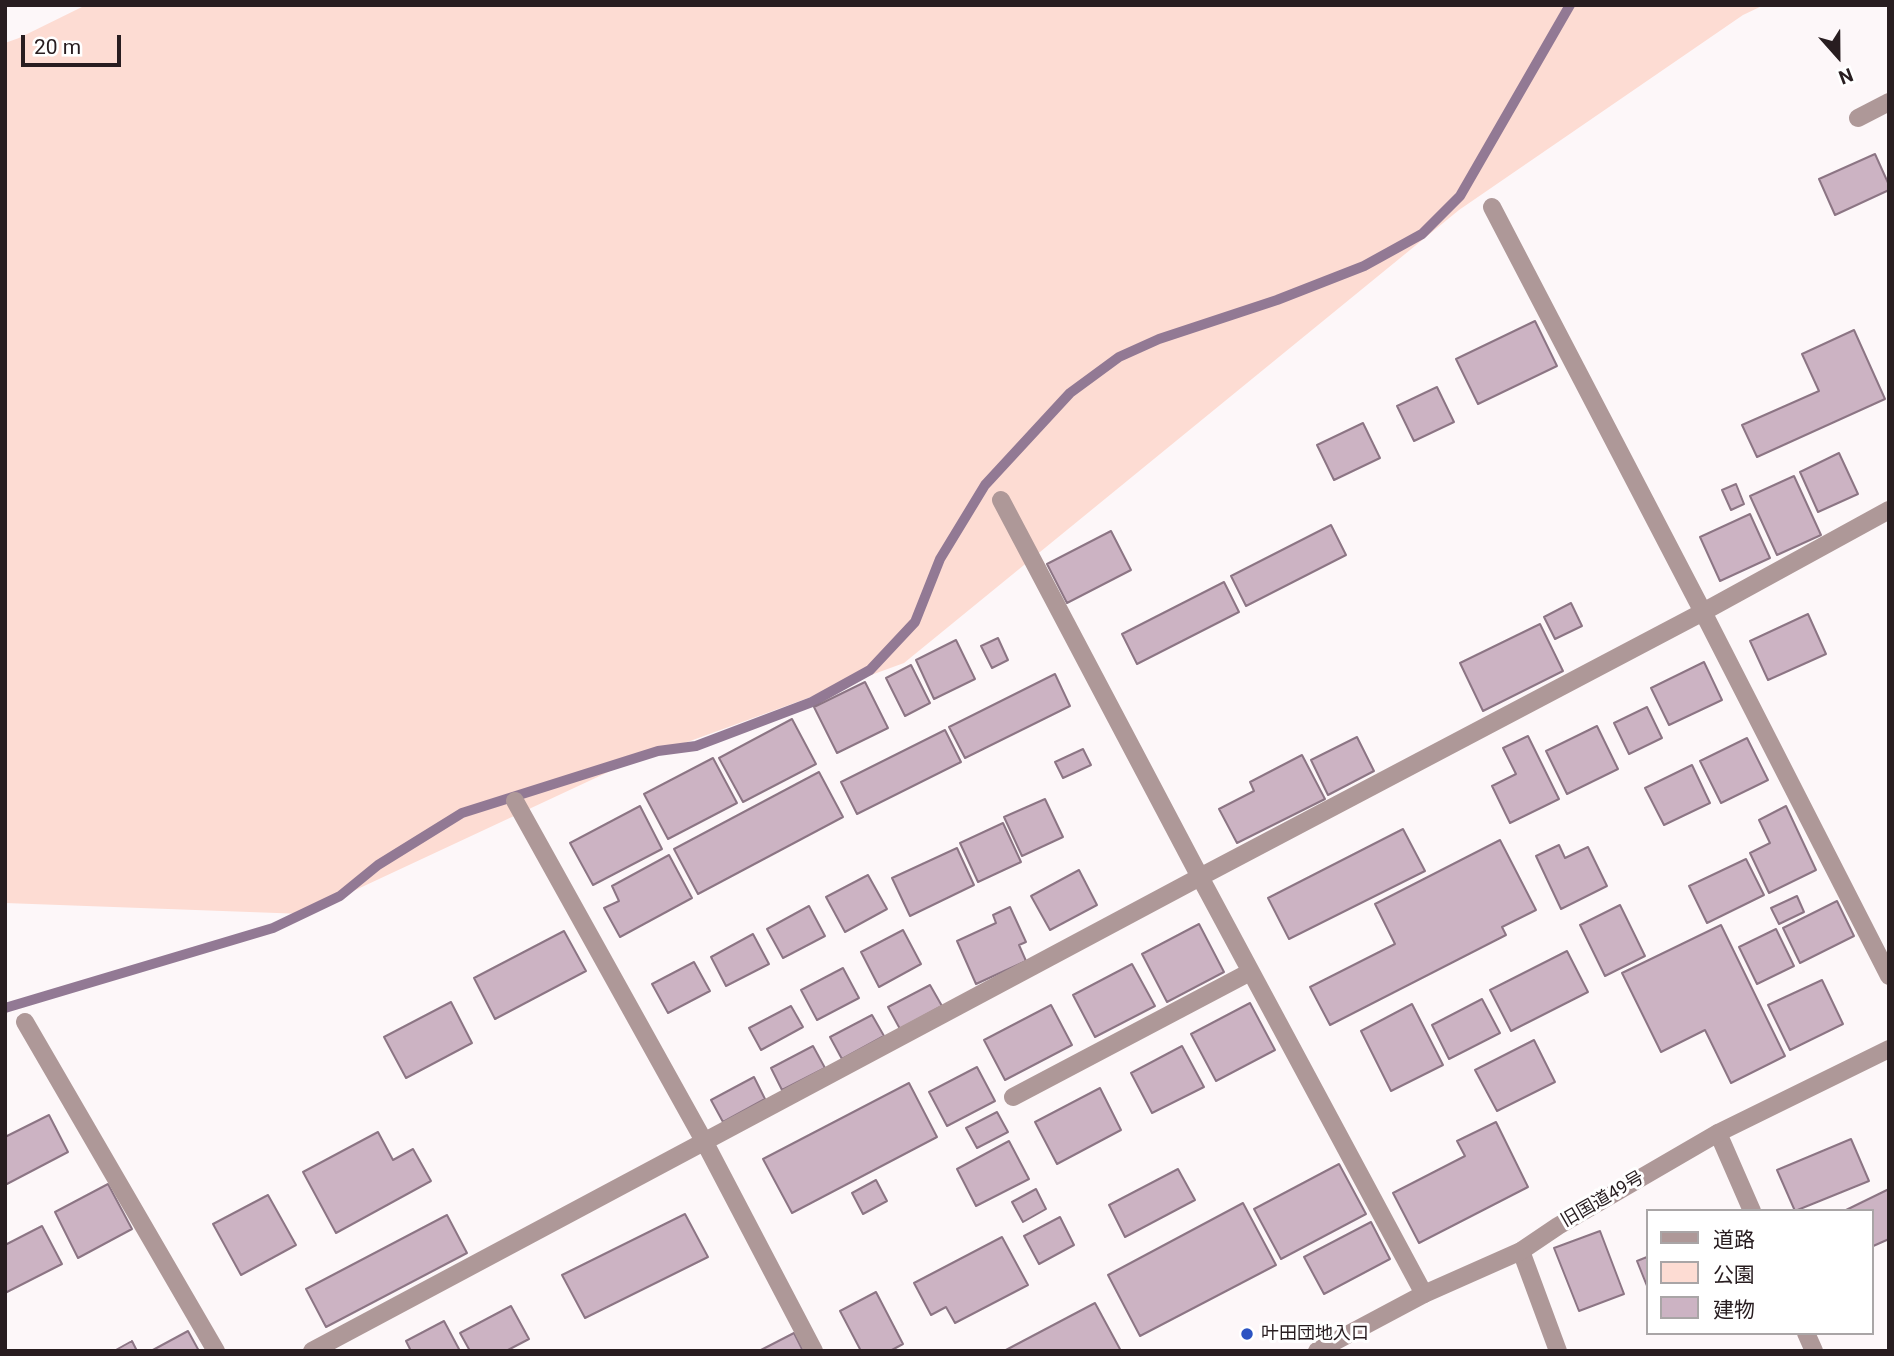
<!DOCTYPE html>
<html>
<head>
<meta charset="utf-8">
<style>
	body { margin:0 }
	#map { position:relative; width:1894px; height:1356px; overflow:hidden; background:#fdf7f9; font-family:Roboto,"Noto Sans JP",sans-serif }
	canvas { display:block }
	.frame { position:absolute; inset:0; border:7px solid #281d20; pointer-events:none }
	.legend { position:absolute; left:1646px; top:1209px; width:228px; height:126px; box-sizing:border-box; background:#fff; border:2px solid #a9a5a6; margin:0; padding:9px 12px; list-style:none; font-size:21px; color:#281d20 }
	.legend li { display:flex; align-items:center; gap:14px; height:35px }
	.legend b { width:35px; border:2px solid #a9a5a6 }
	.north { position:absolute; left:1803px; top:21px; width:70px; height:70px; -webkit-text-stroke:5px #fff; paint-order:stroke; rotate:159deg; font-size:19px; font-weight:700; line-height:28px; text-align:center; color:#281d20 }
	.north::after { content:''; display:block; margin:auto; width:24px; height:32px; background:#281d20; clip-path:polygon(50% 0,100% 100%,50% 72%,0 100%) }
	.scale { position:absolute; left:21px; top:35px; width:100px; height:32px; box-sizing:border-box; border:4px solid #281d20; border-top:0; padding-left:9px; font-size:21px; line-height:24px; white-space:nowrap; color:#281d20; -webkit-text-stroke:5px #fff; paint-order:stroke }
</style>
</head>
<body>
<div id="map">
<canvas width="1894" height="1356"></canvas>
<div class="frame"></div>
<ul class="legend">
<li><b style="height:9px;background:#ae9898"></b>道路</li>
<li><b style="height:19px;background:#fddcd3"></b>公園</li>
<li><b style="height:19px;background:#ccb3c3"></b>建物</li>
</ul>
<div class="north">N</div>
<div class="scale">20 m</div>
</div>
<script>
const c = document.querySelector('canvas').getContext('2d');
c.lineJoin = 'round';
function fillPath(path, color) {
  c.fillStyle = color;
  c.fill(path, 'evenodd');
}
function toPath(rows) {
  const path = new Path2D();
  for (const r of rows) {
    path.moveTo(r[0], r[1]);
    for (let i = 2; i < r.length; i += 2) path.lineTo(r[i], r[i + 1]);
  }
  return path;
}
function trace(path, color, width, dash) {
  c.strokeStyle = color;
  c.lineWidth = width;
  c.lineCap = dash ? 'butt' : 'round';
  c.setLineDash(dash || []);
  c.stroke(path);
}
function write(font, color, halo, rows, align = 'center') {
  c.font = font + ' Roboto,"Noto Sans JP",sans-serif';
  c.lineWidth = 6;
  c.setLineDash([]);
  c.textBaseline = 'middle';
  c.strokeStyle = halo;
  c.fillStyle = color;
  for (const [text, x, y, turn = 0] of rows) {
    c.save();
    c.translate(x, y);
    c.rotate((+turn || 0) * Math.PI / 180);
    c.textAlign = isNaN(turn) ? turn : align;
    if (halo) c.strokeText(text, 0, 0);
    c.fillText(text, 0, 0);
    c.restore();
  }
}
fillPath(toPath([
	[86,5,1764,5,1743,15,1459,210,904,663,619,767,304,914,5,903,5,43,19,38]
]), '#fddcd3');
trace(toPath([
	[5,1008,273,928,340,896,378,865,462,813,658,751,696,746,812,702,870,670,915,622,940,559,985,485,1070,393,1119,357,1159,339,1277,300,1364,266,1422,234,1460,196,1570,5]
]), '#927994', 10);
const building = toPath([
	[1875,154,1889,185,1889,190,1835,215,1819,179,1875,154],
	[1535,321,1557,366,1478,404,1456,359,1535,321],
	[1854,330,1885,399,1757,457,1742,425,1819,391,1802,354,1854,330],
	[1437,387,1454,422,1414,441,1397,406,1437,387],
	[1363,423,1380,458,1334,480,1317,445,1363,423],
	[1839,453,1858,494,1818,512,1800,472,1839,453],
	[1794,476,1821,535,1777,555,1750,496,1794,476],
	[1736,484,1744,504,1731,510,1722,490,1736,484],
	[1750,514,1770,558,1720,581,1700,537,1750,514],
	[1331,525,1346,555,1246,606,1231,576,1331,525],
	[1111,531,1131,570,1067,603,1047,564,1111,531],
	[1224,582,1239,612,1137,664,1122,634,1224,582],
	[1571,603,1582,626,1555,639,1544,617,1571,603],
	[1808,614,1826,654,1768,680,1750,641,1808,614],
	[1540,624,1563,671,1483,711,1460,663,1540,624],
	[998,638,1008,660,992,668,981,646,998,638],
	[956,640,975,679,934,699,916,660,956,640],
	[1704,662,1722,700,1669,725,1651,688,1704,662],
	[911,665,930,703,905,716,886,678,911,665],
	[1055,674,1070,706,965,758,949,727,1055,674],
	[865,682,888,728,837,753,814,707,865,682],
	[1647,707,1662,738,1629,754,1614,723,1647,707],
	[792,719,816,764,743,802,719,758,792,719],
	[1597,726,1618,769,1567,794,1546,751,1597,726],
	[945,730,961,762,857,814,841,782,945,730],
	[1528,736,1559,799,1510,823,1492,786,1516,774,1503,748,1528,736],
	[1357,737,1374,771,1328,795,1311,760,1357,737],
	[1747,738,1768,780,1721,803,1700,761,1747,738],
	[1083,749,1091,765,1063,778,1055,762,1083,749],
	[1302,755,1325,799,1237,843,1219,809,1254,791,1250,782,1302,755],
	[713,758,737,803,668,839,644,794,713,758],
	[1692,765,1710,803,1664,825,1645,788,1692,765],
	[819,772,843,817,698,894,674,849,819,772],
	[1045,799,1063,837,1022,856,1004,817,1045,799],
	[640,806,662,849,593,885,570,843,640,806],
	[1786,806,1816,870,1769,893,1750,853,1770,843,1759,820,1786,806],
	[1003,823,1021,862,978,882,960,843,1003,823],
	[1403,829,1425,871,1289,939,1268,898,1403,829],
	[1500,840,1536,910,1502,927,1506,935,1330,1025,1310,987,1395,944,1375,904,1500,840],
	[1559,845,1565,858,1588,847,1607,886,1561,909,1536,856,1559,845],
	[957,848,974,885,910,916,892,878,957,848],
	[669,855,692,898,620,937,604,908,619,901,612,886,669,855],
	[1746,859,1764,895,1707,923,1689,886,1746,859],
	[1079,870,1097,905,1050,930,1031,896,1079,870],
	[868,875,887,909,845,932,826,897,868,875],
	[1797,896,1804,912,1779,924,1771,908,1797,896],
	[1837,901,1854,936,1800,963,1783,928,1837,901],
	[1620,905,1645,956,1605,976,1580,925,1620,905],
	[809,906,825,936,783,958,767,929,809,906],
	[1010,907,1026,942,1019,945,1026,961,976,984,957,941,996,923,993,915,1010,907],
	[1199,924,1224,972,1167,1002,1142,954,1199,924],
	[1721,925,1785,1056,1731,1083,1705,1030,1661,1052,1622,973,1721,925],
	[1776,929,1794,966,1757,984,1739,947,1776,929],
	[903,930,921,964,879,987,861,952,903,930],
	[564,931,586,971,495,1019,474,978,564,931],
	[753,934,769,964,726,986,711,957,753,934],
	[1567,951,1588,992,1511,1031,1490,990,1567,951],
	[694,962,710,991,668,1013,652,984,694,962],
	[1132,964,1155,1006,1095,1037,1073,995,1132,964],
	[843,968,859,998,817,1020,801,990,843,968],
	[1822,980,1843,1024,1790,1050,1768,1005,1822,980],
	[930,985,942,1006,900,1029,888,1007,930,985],
	[1482,999,1500,1033,1449,1059,1432,1025,1482,999],
	[451,1002,472,1043,406,1078,384,1037,451,1002],
	[1250,1003,1275,1050,1216,1081,1191,1034,1250,1003],
	[1412,1004,1443,1065,1391,1091,1361,1031,1412,1004],
	[1051,1005,1072,1045,1005,1080,984,1040,1051,1005],
	[791,1006,803,1027,761,1050,749,1028,791,1006],
	[872,1015,884,1036,842,1059,830,1037,872,1015],
	[1534,1040,1555,1082,1497,1111,1475,1070,1534,1040],
	[813,1046,825,1068,782,1090,771,1068,813,1046],
	[1182,1046,1204,1087,1152,1113,1131,1073,1182,1046],
	[977,1067,995,1101,947,1126,929,1092,977,1067],
	[754,1077,765,1099,723,1122,711,1100,754,1077],
	[909,1083,937,1137,792,1213,763,1159,909,1083],
	[1100,1088,1121,1130,1057,1164,1035,1122,1100,1088],
	[997,1112,1008,1132,977,1148,966,1128,997,1112],
	[49,1115,68,1152,5,1185,5,1137,49,1115],
	[1496,1122,1528,1187,1419,1243,1393,1193,1465,1156,1457,1141,1496,1122],
	[378,1132,393,1160,413,1149,431,1181,336,1233,303,1172,378,1132],
	[1851,1139,1869,1181,1795,1211,1777,1170,1851,1139],
	[1009,1141,1029,1179,976,1206,957,1169,1009,1141],
	[1339,1164,1366,1214,1281,1259,1254,1209,1339,1164],
	[1178,1169,1195,1200,1125,1237,1109,1205,1178,1169],
	[876,1180,887,1201,863,1214,852,1193,876,1180],
	[108,1184,132,1229,78,1258,55,1212,108,1184],
	[1036,1189,1046,1209,1023,1222,1012,1202,1036,1189],
	[1889,1189,1889,1239,1871,1247,1871,1211,1844,1211,1889,1189],
	[268,1195,296,1245,241,1275,213,1224,268,1195],
	[1243,1203,1276,1265,1140,1336,1108,1275,1243,1203],
	[685,1214,708,1257,585,1318,562,1275,685,1214],
	[447,1215,467,1253,326,1327,306,1289,447,1215],
	[1060,1217,1074,1245,1039,1264,1024,1236,1060,1217],
	[1371,1222,1390,1259,1324,1294,1304,1257,1371,1222],
	[42,1226,62,1264,5,1293,5,1245,42,1226],
	[1600,1231,1624,1294,1579,1311,1554,1248,1600,1231],
	[1002,1237,1028,1285,955,1323,946,1307,931,1315,914,1283,1002,1237],
	[1647,1257,1647,1286,1637,1261,1647,1257],
	[876,1292,903,1344,890,1351,861,1351,840,1311,876,1292],
	[1095,1303,1121,1351,1004,1351,1095,1303],
	[511,1306,529,1339,506,1351,470,1351,460,1333,511,1306],
	[444,1321,460,1351,411,1351,406,1341,444,1321],
	[188,1331,199,1351,151,1351,188,1331],
	[794,1333,803,1351,759,1351,794,1333],
	[132,1341,137,1351,114,1351,132,1341]
]);
fillPath(building, '#ccb3c3');
trace(building, '#8c7584', 2);
trace(toPath([
	[1858,118,1889,102],
	[1492,207,1703,612,1889,976],
	[1001,500,1200,877,1424,1294],
	[515,801,704,1141,814,1351],
	[25,1022,216,1351],
	[1013,1097,1250,972],
	[1718,1133,1752,1211],
	[1521,1251,1558,1351],
	[1806,1333,1814,1351],
	[312,1351,1200,877,1703,612,1889,510]
]), '#ae9898', 18);
trace(toPath([
	[1317,1351,1424,1294,1521,1251,1558,1226,1718,1133,1889,1049]
]), '#ae9898', 18);
for (const [x, y, r, color] of [
	[1247,1334,7,"#2c53c2"]
]) {
  const dot = new Path2D();
  dot.arc(x, y, r, 0, 2 * Math.PI);
  c.fillStyle = color;
  c.fill(dot);
  trace(dot, '#fff', 2.5);
}
write('18px', '#281d20', '#fff', [
	["旧国道49号",1603,1200,-30]
]);
write('18px', '#281d20', '#fff', [
	["叶田団地入口",1261,1334]
], 'left');
</script>
</body>
</html>
